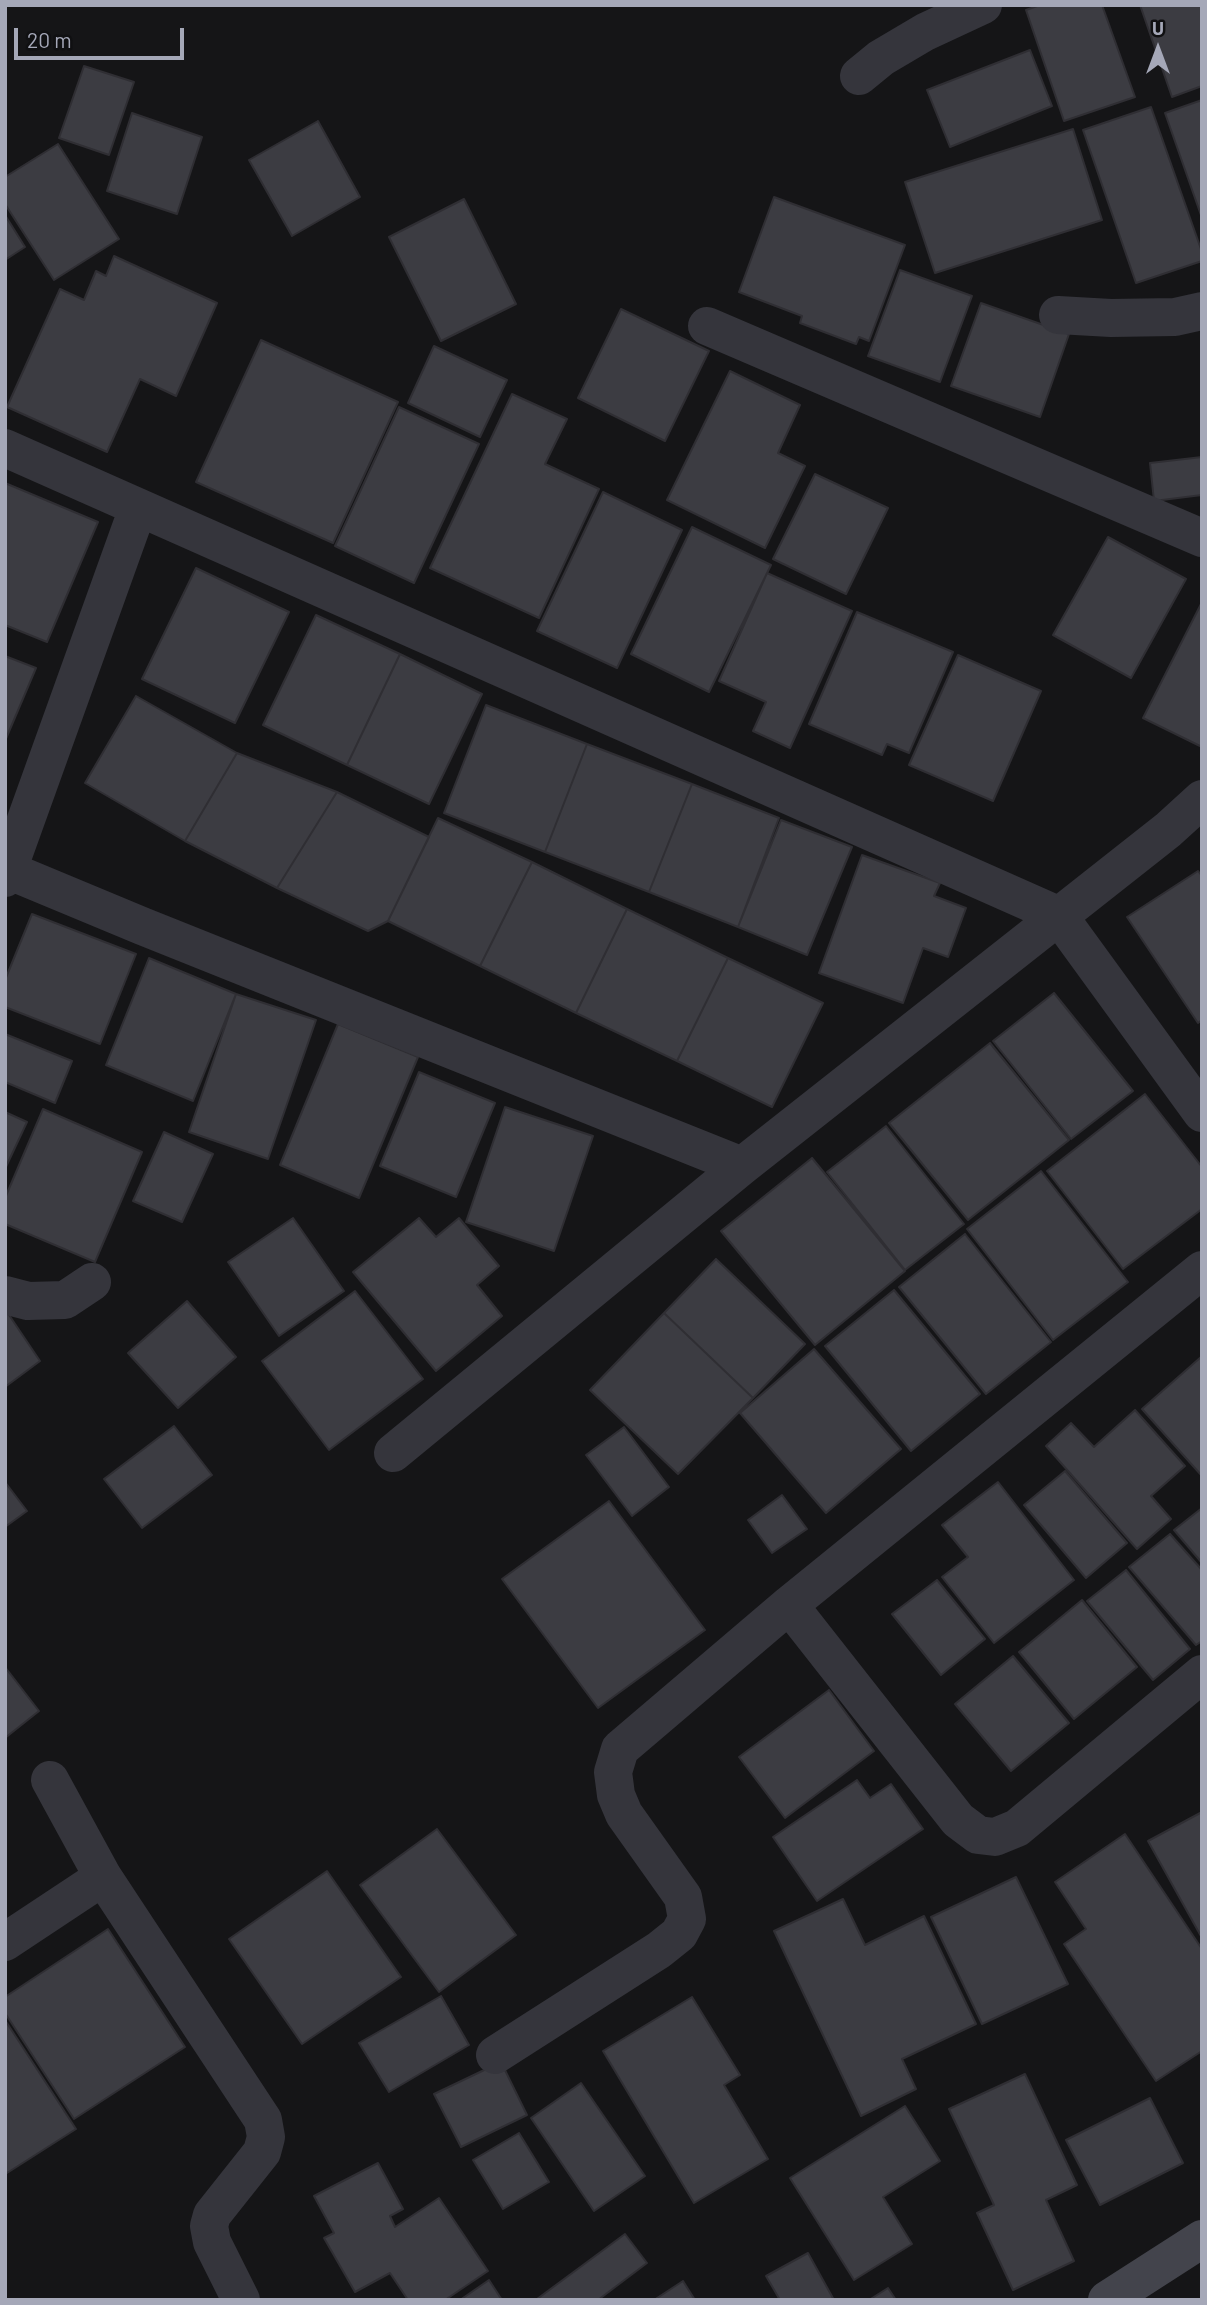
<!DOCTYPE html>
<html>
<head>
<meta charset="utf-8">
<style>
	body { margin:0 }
	#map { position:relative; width:1207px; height:2305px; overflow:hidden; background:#151517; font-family:Barlow,sans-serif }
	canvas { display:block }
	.frame { position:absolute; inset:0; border:7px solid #a5a8b8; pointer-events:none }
	.north { position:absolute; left:1123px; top:14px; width:70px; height:70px; -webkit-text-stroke:5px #101012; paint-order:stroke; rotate:0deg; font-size:19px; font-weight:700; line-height:28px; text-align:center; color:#a5a8b8 }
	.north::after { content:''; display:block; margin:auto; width:24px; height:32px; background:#a5a8b8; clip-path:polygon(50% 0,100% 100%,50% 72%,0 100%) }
	.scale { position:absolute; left:14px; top:28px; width:170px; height:32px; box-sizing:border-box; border:4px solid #a5a8b8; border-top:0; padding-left:9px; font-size:21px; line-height:24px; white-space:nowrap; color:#a5a8b8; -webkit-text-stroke:5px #101012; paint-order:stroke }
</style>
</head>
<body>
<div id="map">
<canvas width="1207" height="2305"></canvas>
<div class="frame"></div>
<div class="north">U</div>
<div class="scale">20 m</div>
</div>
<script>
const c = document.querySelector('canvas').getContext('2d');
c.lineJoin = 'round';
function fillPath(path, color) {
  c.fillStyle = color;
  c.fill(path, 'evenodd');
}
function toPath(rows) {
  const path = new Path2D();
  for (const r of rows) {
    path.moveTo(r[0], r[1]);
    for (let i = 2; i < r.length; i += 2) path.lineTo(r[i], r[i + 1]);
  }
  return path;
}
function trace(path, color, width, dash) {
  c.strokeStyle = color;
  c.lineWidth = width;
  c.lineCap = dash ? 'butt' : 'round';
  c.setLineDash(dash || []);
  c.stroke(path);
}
const building = toPath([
	[1040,5,1102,5,1135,97,1064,121,1026,10,1040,5],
	[1140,5,1202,5,1202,86,1172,97,1140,5],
	[1030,50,1052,106,950,147,927,90,1030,50],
	[84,66,134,82,109,155,59,138,84,66],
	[1202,100,1202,218,1165,113,1202,100],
	[1151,107,1202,252,1202,261,1136,283,1083,130,1151,107],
	[132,113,202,137,177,214,107,191,132,113],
	[318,121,360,197,292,236,249,160,318,121],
	[1073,129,1102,220,935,273,905,182,1073,129],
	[58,144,119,239,54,280,5,204,5,177,58,144],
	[774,197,905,245,869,341,859,337,856,344,800,323,802,316,739,292,774,197],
	[464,199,516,304,441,341,389,237,464,199],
	[5,215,25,247,5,260,5,215],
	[114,256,217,303,176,396,140,379,107,452,7,407,60,289,84,300,96,271,106,276,114,256],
	[900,270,972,296,940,382,868,356,900,270],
	[981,303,1069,334,1040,417,951,386,981,303],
	[621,309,709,351,665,441,578,398,621,309],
	[261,340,398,402,333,543,196,482,261,340],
	[434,346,507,380,480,437,408,403,434,346],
	[730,371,800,405,778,453,805,466,765,548,667,500,730,371],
	[512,394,567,419,545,464,599,489,539,618,430,568,512,394],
	[399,407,479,444,414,583,335,546,399,407],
	[1202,457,1202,495,1154,501,1150,463,1202,457],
	[815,474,888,508,846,594,773,559,815,474],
	[5,483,98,522,47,642,5,625,5,483],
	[603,492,682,530,617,668,537,631,603,492],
	[692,527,771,565,709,692,631,654,692,527],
	[1108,537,1186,579,1131,678,1053,635,1108,537],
	[196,568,289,612,235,723,142,679,196,568],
	[767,573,852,611,790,748,753,731,766,702,719,681,767,573],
	[1202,602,1202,747,1143,718,1202,602],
	[857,612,953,652,909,753,887,744,882,755,809,724,857,612],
	[316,615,400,654,347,765,263,725,316,615],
	[400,654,482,694,429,804,347,765,400,654],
	[958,655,1041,691,993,801,909,765,958,655],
	[5,656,36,668,5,741,5,656],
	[136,696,237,753,185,841,85,783,136,696],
	[486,705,587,744,545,852,444,813,486,705],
	[587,744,692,784,649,892,545,852,587,744],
	[237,753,337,792,277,888,185,841,237,753],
	[692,784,779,818,738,927,649,892,692,784],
	[337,792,429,837,388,921,368,931,277,888,337,792],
	[438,818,532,862,480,966,388,921,438,818],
	[781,820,852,847,807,955,738,927,781,820],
	[862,855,940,883,934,896,966,908,948,957,923,948,903,1003,819,973,862,855],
	[532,862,627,909,576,1013,480,966,532,862],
	[1198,871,1202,876,1202,1020,1198,1023,1127,917,1198,871],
	[627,909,728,958,677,1061,576,1013,627,909],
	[32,914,136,954,100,1044,5,1007,5,980,32,914],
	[149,958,236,994,193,1101,106,1065,149,958],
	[728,958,823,1003,772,1107,677,1061,728,958],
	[1054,993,1133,1091,1071,1139,993,1041,1054,993],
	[236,994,316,1020,268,1159,189,1132,236,994],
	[338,1024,418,1057,359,1198,280,1165,338,1024],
	[5,1034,72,1061,55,1103,5,1082,5,1034],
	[990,1043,1069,1140,968,1220,889,1123,990,1043],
	[419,1072,495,1103,456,1197,380,1166,419,1072],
	[1145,1094,1202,1167,1202,1209,1123,1269,1047,1171,1145,1094],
	[505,1107,593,1136,554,1251,466,1222,505,1107],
	[43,1109,142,1152,95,1262,5,1224,5,1198,43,1109],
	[5,1112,27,1122,5,1169,5,1112],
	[886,1126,964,1224,905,1270,827,1172,886,1126],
	[164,1132,213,1154,182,1222,133,1201,164,1132],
	[812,1158,905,1271,815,1345,721,1231,812,1158],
	[1041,1171,1128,1282,1053,1340,967,1229,1041,1171],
	[293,1218,344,1291,279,1336,228,1262,293,1218],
	[419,1218,436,1237,459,1218,499,1266,477,1285,502,1316,436,1371,353,1272,419,1218],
	[965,1234,1051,1342,986,1394,899,1287,965,1234],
	[716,1259,805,1344,753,1398,664,1313,716,1259],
	[894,1290,980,1394,911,1451,825,1346,894,1290],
	[355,1291,423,1379,329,1450,262,1361,355,1291],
	[187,1301,236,1357,178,1408,128,1353,187,1301],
	[5,1309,40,1361,5,1387,5,1309],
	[664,1313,753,1398,678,1474,590,1390,664,1313],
	[814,1349,901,1449,826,1513,740,1413,814,1349],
	[1201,1357,1202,1358,1202,1476,1142,1409,1201,1357],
	[1135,1410,1185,1466,1151,1496,1171,1519,1137,1549,1046,1446,1071,1423,1094,1447,1135,1410],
	[174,1426,212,1475,142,1528,104,1479,174,1426],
	[624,1427,669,1487,632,1516,586,1455,624,1427],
	[1065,1471,1127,1543,1086,1578,1024,1505,1065,1471],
	[5,1482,27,1511,5,1527,5,1482],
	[998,1482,1074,1580,994,1643,942,1577,968,1557,942,1525,998,1482],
	[782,1495,807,1529,772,1553,748,1520,782,1495],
	[609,1501,705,1630,598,1708,502,1579,609,1501],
	[1202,1508,1202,1563,1174,1530,1202,1508],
	[1170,1534,1202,1570,1202,1641,1196,1645,1129,1567,1170,1534],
	[1126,1570,1190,1649,1153,1680,1087,1601,1126,1570],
	[937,1580,985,1639,941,1675,892,1614,937,1580],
	[1082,1600,1137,1667,1074,1719,1019,1652,1082,1600],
	[1013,1656,1069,1723,1011,1771,955,1704,1013,1656],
	[5,1667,39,1711,5,1738,5,1667],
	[829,1690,874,1751,785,1818,739,1757,829,1690],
	[857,1780,870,1798,891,1784,923,1829,817,1901,773,1837,857,1780],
	[1202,1812,1202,1938,1148,1841,1202,1812],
	[437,1829,516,1935,439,1992,360,1885,437,1829],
	[1125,1834,1202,1949,1202,2051,1156,2081,1064,1944,1086,1929,1055,1882,1125,1834],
	[327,1871,401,1977,302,2044,229,1939,327,1871],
	[1016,1877,1068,1984,982,2024,931,1917,1016,1877],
	[843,1899,865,1945,924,1916,976,2024,902,2059,916,2089,861,2116,774,1931,843,1899],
	[108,1929,185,2047,74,2119,5,2013,5,1997,108,1929],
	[441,1996,469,2045,389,2092,359,2043,441,1996],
	[692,1997,740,2075,724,2085,768,2159,694,2203,603,2051,692,1997],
	[5,2020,76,2129,7,2173,5,2170,5,2020],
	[501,2062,527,2115,461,2147,434,2094,501,2062],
	[1025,2074,1077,2185,1046,2200,1074,2261,1013,2290,977,2213,994,2205,949,2109,1025,2074],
	[581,2083,645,2176,594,2211,531,2118,581,2083],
	[1150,2098,1183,2163,1100,2205,1066,2140,1150,2098],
	[905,2106,940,2161,883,2197,912,2244,854,2280,790,2178,905,2106],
	[519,2133,549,2182,503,2209,473,2160,519,2133],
	[378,2163,403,2209,390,2216,395,2227,439,2198,488,2271,445,2300,408,2300,390,2273,355,2292,324,2238,334,2233,314,2196,378,2163],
	[625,2234,647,2263,598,2300,537,2299,625,2234],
	[808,2253,834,2300,780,2300,766,2276,808,2253],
	[489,2280,502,2300,460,2300,489,2280],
	[683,2281,695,2300,654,2300,683,2281],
	[888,2288,896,2300,869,2300,888,2288]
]);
fillPath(building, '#3c3c42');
trace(building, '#2f2e33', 2);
trace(toPath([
	[859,76,881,58,925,32,983,5],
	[1058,315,1111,318,1175,317,1202,311],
	[707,326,1202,538],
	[5,448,1058,915,1202,1113],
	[5,869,142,926,742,1166],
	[5,878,138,508],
	[5,1295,28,1301,65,1300,92,1282],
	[393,1453,742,1166,1168,830,1202,799],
	[789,1605,958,1820,978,1835,995,1837,1017,1828,1202,1674],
	[50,1780,103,1877,263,2120,266,2137,262,2152,212,2215,209,2226,212,2242,241,2300],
	[5,1942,103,1877],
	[495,2055,659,1950,679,1934,687,1919,683,1897,624,1814,616,1795,613,1772,620,1749,789,1605,1202,1270]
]), '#35353c', 38);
trace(toPath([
	[1107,2300,1202,2239]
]), '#43444c', 38);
</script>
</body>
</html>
